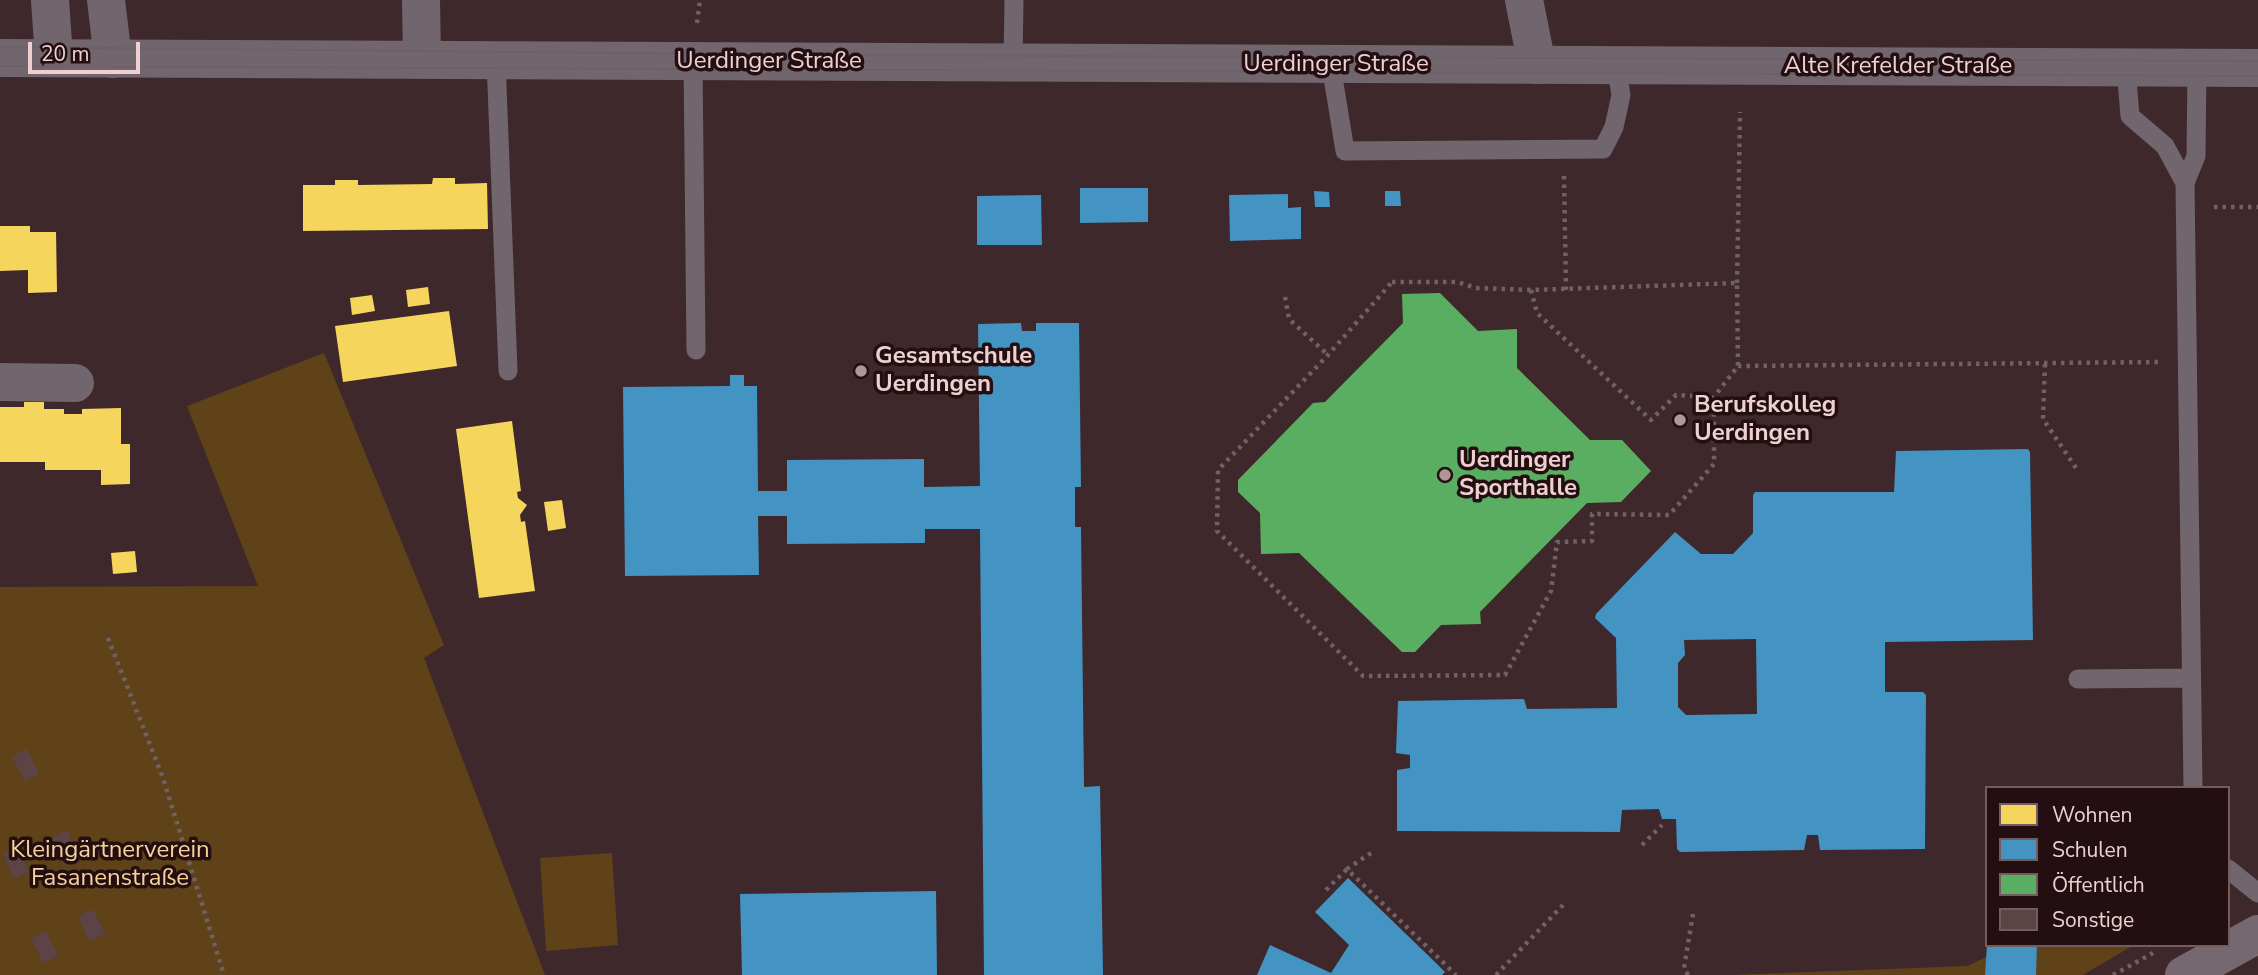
<!DOCTYPE html>
<html>
<head>
<meta charset="utf-8">
<style>
	body { margin:0 }
	#map { position:relative; width:2258px; height:975px; overflow:hidden; background:#3f282b; font-family:"Nunito Sans",sans-serif }
	canvas { display:block }
	.legend { position:absolute; left:1985px; top:786px; width:245px; height:161px; box-sizing:border-box; background:#230f11; border:2px solid #745c5e; margin:0; padding:9px 12px; list-style:none; font-size:21px; color:#eed0d1 }
	.legend li { display:flex; align-items:center; gap:14px; height:35px }
	.legend b { width:35px; border:2px solid #745c5e }
	.scale { position:absolute; left:28px; top:42px; width:112px; height:32px; box-sizing:border-box; border:4px solid #eed0d1; border-top:0; padding-left:9px; font-size:21px; line-height:24px; white-space:nowrap; color:#eed0d1; -webkit-text-stroke:5px #230f11; paint-order:stroke }
</style>
</head>
<body>
<div id="map">
<canvas width="2258" height="975"></canvas>
<ul class="legend">
<li><b style="height:19px;background:#f6d55c"></b>Wohnen</li>
<li><b style="height:19px;background:#4393c3"></b>Schulen</li>
<li><b style="height:19px;background:#5aae61"></b>Öffentlich</li>
<li><b style="height:19px;background:#5c4346"></b>Sonstige</li>
</ul>
<div class="scale">20 m</div>
</div>
<script>
const c = document.querySelector('canvas').getContext('2d');
c.lineJoin = 'round';
function fillPath(path, color) {
  c.fillStyle = color;
  c.fill(path, 'evenodd');
}
function toPath(rows) {
  const path = new Path2D();
  for (const r of rows) {
    path.moveTo(r[0], r[1]);
    for (let i = 2; i < r.length; i += 2) path.lineTo(r[i], r[i + 1]);
  }
  return path;
}
function trace(path, color, width, dash) {
  c.strokeStyle = color;
  c.lineWidth = width;
  c.lineCap = dash ? 'butt' : 'round';
  c.setLineDash(dash || []);
  c.stroke(path);
}
function write(font, color, halo, rows, align = 'center') {
  c.font = font + ' "Nunito Sans",sans-serif';
  c.lineWidth = 7;
  c.setLineDash([]);
  c.textBaseline = 'middle';
  c.strokeStyle = halo;
  c.fillStyle = color;
  for (const [text, x, y, turn = 0] of rows) {
    c.save();
    c.translate(x, y);
    c.rotate((+turn || 0) * Math.PI / 180);
    c.textAlign = isNaN(turn) ? turn : align;
    if (halo) c.strokeText(text, 0, 0);
    c.fillText(text, 0, 0);
    c.restore();
  }
}
fillPath(toPath([
	[324,353,444,645,424,658,545,975,0,975,0,587,258,586,187,406],
	[612,853,618,945,546,951,540,858],
	[2012,945,2134,945,2083,975,1731,975,1967,966]
]), '#5f4218');
fillPath(toPath([
	[433,178,455,178,455,184,487,183,488,229,303,231,303,185,335,185,335,180,358,180,358,185,432,184],
	[0,226,30,226,30,232,56,232,57,292,28,293,28,270,0,271],
	[428,287,430,304,408,307,406,290],
	[372,295,375,311,352,315,350,298],
	[449,311,457,366,343,382,335,326],
	[24,402,44,402,44,409,64,409,64,414,82,414,82,409,121,408,121,444,130,444,130,484,101,485,101,470,45,470,45,462,0,462,0,407,24,407],
	[512,421,521,491,517,492,518,498,527,505,520,515,521,522,525,521,535,591,479,598,456,429],
	[562,500,566,528,548,531,544,502],
	[135,551,137,572,113,574,111,553]
]), '#f6d55c');
fillPath(toPath([
	[1080,188,1148,188,1148,222,1080,223],
	[1314,191,1329,192,1330,207,1315,207],
	[1385,191,1400,191,1401,206,1385,206],
	[1288,194,1288,208,1301,207,1301,239,1230,241,1229,195],
	[1041,195,1042,245,977,245,977,196],
	[1021,323,1022,331,1036,331,1036,323,1079,323,1081,487,1075,487,1075,527,1081,527,1084,787,1100,786,1103,975,984,975,980,529,925,529,925,543,787,544,787,516,758,516,759,575,625,576,623,387,730,386,730,375,744,375,744,386,757,386,758,491,787,491,787,460,924,459,924,487,980,486,978,324],
	[2028,449,2030,452,2033,640,1885,642,1885,692,1923,692,1926,695,1925,849,1820,850,1818,835,1807,835,1804,850,1680,852,1677,849,1676,819,1662,819,1659,809,1622,810,1620,832,1397,831,1397,770,1410,768,1410,755,1396,753,1398,701,1524,699,1527,709,1617,708,1616,638,1595,618,1596,614,1675,532,1701,554,1733,554,1753,533,1753,495,1755,492,1894,492,1896,451],
	[1756,639,1757,714,1686,715,1678,707,1678,663,1685,655,1684,640],
	[1348,878,1435,962,1445,972,1442,975,1257,975,1270,945,1331,973,1349,945,1315,912],
	[936,891,937,975,742,975,740,894],
	[1987,945,2037,945,2036,975,1985,975]
]), '#4393c3');
fillPath(toPath([
	[1440,293,1478,331,1517,329,1517,368,1590,440,1622,440,1651,471,1621,502,1587,503,1480,612,1481,624,1441,625,1415,652,1402,652,1299,553,1261,554,1260,513,1238,492,1238,480,1313,403,1325,402,1403,323,1402,294]
]), '#5aae61');
fillPath(toPath([
	[27,749,39,774,24,781,12,756],
	[67,830,79,858,64,865,51,838],
	[18,847,29,872,14,879,3,853],
	[93,909,105,934,89,941,78,916],
	[46,931,58,956,43,963,31,938]
]), '#5c4346');
trace(toPath([
	[697,23,700,0],
	[1564,176,1566,290],
	[2214,207,2258,207],
	[1392,282,1457,282,1476,288,1531,290,1737,283,1738,366,1714,397,1714,464,1669,515,1592,514,1592,541,1557,542,1551,591,1505,675,1363,676,1217,531,1218,470,1328,355,1392,282],
	[1737,283,1740,112],
	[1531,290,1537,313,1651,420,1676,395,1714,397],
	[1285,297,1289,319,1328,355],
	[2045,364,2043,419,2076,468],
	[1738,366,2161,362],
	[108,638,163,778,224,975],
	[1642,845,1662,825],
	[1371,853,1347,869,1456,975],
	[1326,890,1347,869],
	[1496,975,1563,905],
	[1688,975,1684,968,1693,914],
	[2113,975,2153,953]
]), '#6f6167', 4.5, [3.5, 5]);
trace(toPath([
	[496,60,508,371],
	[693,61,696,350],
	[1013,63,1014,0],
	[1331,65,1345,151,1603,149,1614,127,1621,95,1616,66],
	[2126,68,2130,116,2165,146,2185,183],
	[2078,679,2190,678],
	[2193,788,2185,183,2196,156,2197,68],
	[2228,869,2258,893]
]), '#71666e', 19);
trace(toPath([
	[50,0,54,58],
	[106,0,113,59],
	[421,0,422,59],
	[1524,0,1537,65],
	[0,382,75,383]
]), '#71666e', 38);
trace(toPath([
	[0,58,2258,68]
]), '#71666e', 38);
trace(toPath([
	[2184,975,2258,934]
]), '#766871', 38);
trace(toPath([
	[0,47,830,55,2258,61],
	[0,66,2258,76]
]), '#6f6065', 2);
for (const [x, y, r, color] of [
	[861,371,7,"#b19597"],
	[1680,420,7,"#b19597"],
	[1445,475,7,"#b19597"]
]) {
  const dot = new Path2D();
  dot.arc(x, y, r, 0, 2 * Math.PI);
  c.fillStyle = color;
  c.fill(dot);
  trace(dot, '#230f11', 2.5);
}
write('24px', '#eed0d1', '#230f11', [
	["Uerdinger Straße",769,62],
	["Uerdinger Straße",1336,65],
	["Alte Krefelder Straße",1898,67]
]);
write('bold 24px', '#eed0d1', '#230f11', [
	["Gesamtschule",875,357],
	["Uerdingen",875,385],
	["Berufskolleg",1694,406],
	["Uerdingen",1694,434],
	["Uerdinger",1459,461],
	["Sporthalle",1459,489]
], 'left');
write('24px', '#f8d19a', '#230f11', [
	["Kleingärtnerverein",110,851],
	["Fasanenstraße",110,879]
]);
</script>
</body>
</html>
